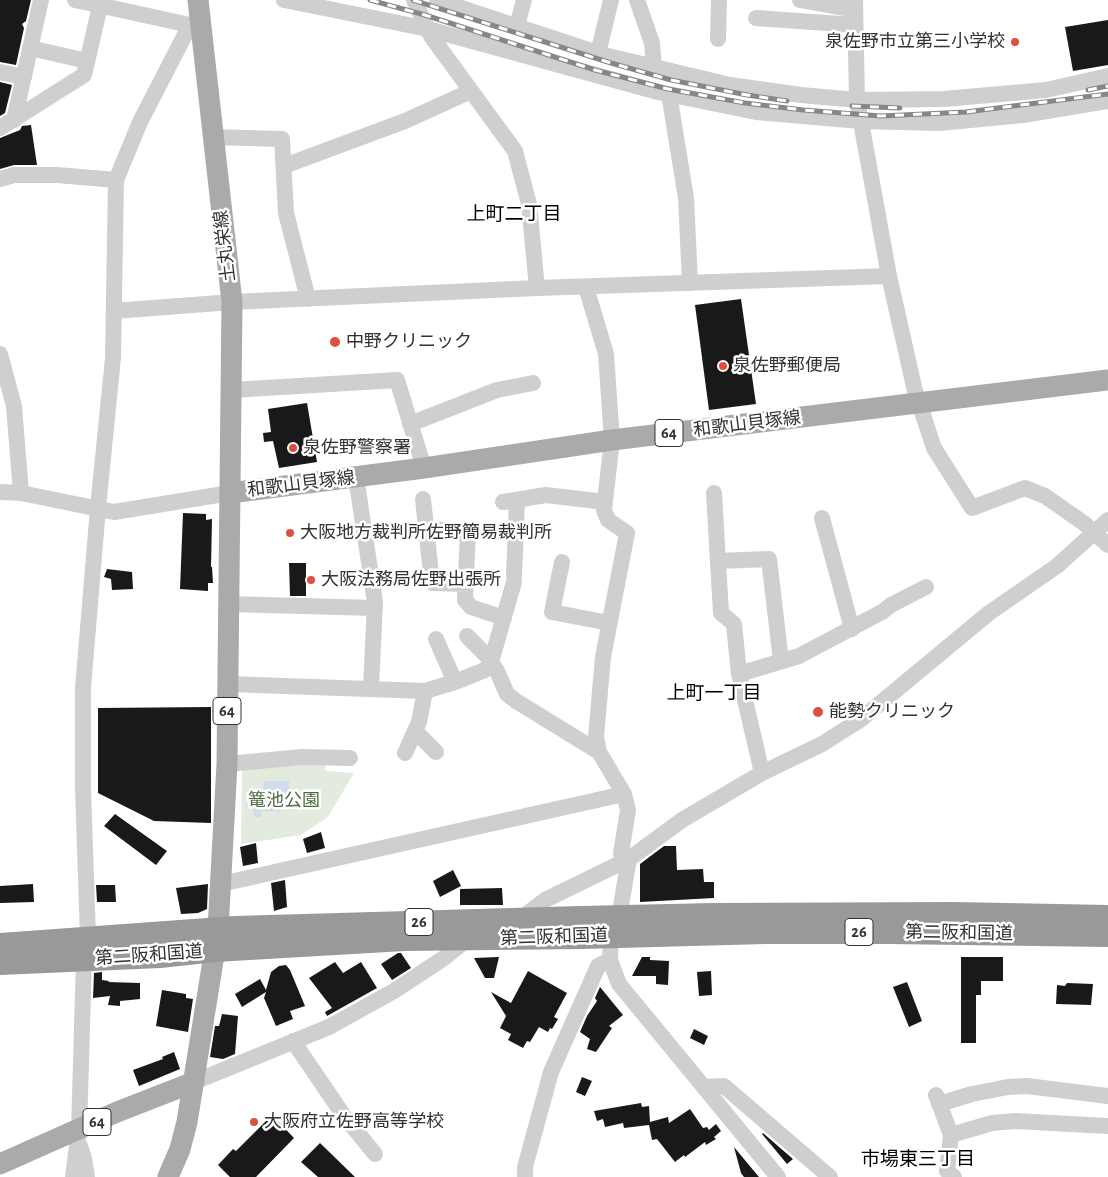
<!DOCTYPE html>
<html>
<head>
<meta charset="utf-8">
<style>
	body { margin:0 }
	canvas { display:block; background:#fff }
</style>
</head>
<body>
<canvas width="1108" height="1177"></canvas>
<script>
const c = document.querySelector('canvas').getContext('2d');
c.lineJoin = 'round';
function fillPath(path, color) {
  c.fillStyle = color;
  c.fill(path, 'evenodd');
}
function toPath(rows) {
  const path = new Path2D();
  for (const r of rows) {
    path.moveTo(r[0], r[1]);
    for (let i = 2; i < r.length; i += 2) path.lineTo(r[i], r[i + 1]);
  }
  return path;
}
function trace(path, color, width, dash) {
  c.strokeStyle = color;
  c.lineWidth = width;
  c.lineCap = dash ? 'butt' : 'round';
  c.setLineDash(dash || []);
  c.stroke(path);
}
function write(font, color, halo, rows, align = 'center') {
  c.font = font + ' "Alegreya Sans","Noto Sans JP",sans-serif';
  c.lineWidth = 5;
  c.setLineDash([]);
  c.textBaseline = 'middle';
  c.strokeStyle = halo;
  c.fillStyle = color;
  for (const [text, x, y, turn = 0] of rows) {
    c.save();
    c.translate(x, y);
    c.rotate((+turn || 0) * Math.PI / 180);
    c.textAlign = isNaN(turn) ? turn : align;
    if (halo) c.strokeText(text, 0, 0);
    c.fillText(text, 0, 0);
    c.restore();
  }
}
fillPath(toPath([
	[325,764,326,771,354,773,328,817,301,835,241,844,242,770,281,766]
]), '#e3ebdf');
fillPath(toPath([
	[264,781,289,781,289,803,281,804,281,812,261,811,261,817,254,817,252,791,263,790]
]), '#cfdcec');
fillPath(toPath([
	[0,0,31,0,26,21,22,24,24,28,16,65,0,62],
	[1108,20,1108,65,1073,71,1065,27],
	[0,82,12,85,5,113,0,116],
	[31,125,37,165,14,165,0,169,0,138,20,130,22,126],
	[741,299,756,404,709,410,695,305],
	[307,403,317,462,279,468,273,441,264,442,263,433,271,432,268,409],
	[183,513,206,514,206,520,212,519,211,567,212,567,213,583,208,583,208,591,180,589],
	[289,563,306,563,306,596,290,596],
	[107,569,132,572,133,589,112,590,111,579,104,577],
	[211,707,211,823,154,821,98,793,98,708],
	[115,814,167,851,156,865,104,826],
	[321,832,325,848,307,853,303,839],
	[256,843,258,863,243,866,240,847],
	[664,846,676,846,677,870,703,869,704,882,714,882,714,898,640,902,640,864],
	[453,870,461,886,440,897,433,881],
	[285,880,287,907,274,911,271,883],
	[33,884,34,902,0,903,0,886],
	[208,884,207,909,198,913,181,914,176,888],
	[96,885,115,885,116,902,97,902],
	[502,888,503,905,460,905,460,889],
	[398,953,401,953,411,968,392,980,381,964],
	[499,957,494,978,485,978,474,958],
	[642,957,650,957,650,960,669,961,668,985,656,984,656,976,632,976],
	[961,957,1003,957,1003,981,981,981,981,995,976,995,976,1043,961,1043],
	[335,962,343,973,361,962,377,988,327,1016,325,1012,332,1008,309,978],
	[286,965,290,970,305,1006,290,1011,293,1019,276,1026,264,998,266,992,242,1007,235,994,260,979,266,990,271,972,279,966],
	[528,971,567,993,554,1017,558,1019,552,1029,550,1028,548,1032,539,1027,530,1042,527,1041,523,1048,508,1040,511,1034,500,1028,506,1016,491,992,511,1003],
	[711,971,712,995,699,996,697,972],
	[102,972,102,980,109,981,108,982,140,983,140,999,120,1001,120,1006,108,1005,110,996,93,998,94,973],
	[907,982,922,1021,909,1027,893,987],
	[1067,983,1093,984,1091,1005,1056,1004,1057,985,1065,986],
	[600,987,623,1015,609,1026,612,1028,596,1052,587,1049,590,1039,580,1032,587,1016,597,1001,595,998],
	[162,990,186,994,186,998,193,999,188,1032,156,1026],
	[222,1014,238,1016,235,1054,223,1059,210,1057,215,1026,219,1026],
	[694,1029,708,1036,704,1045,690,1038],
	[174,1052,180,1069,139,1086,133,1070,163,1059,162,1057],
	[582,1077,592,1081,585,1096,576,1092],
	[641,1103,642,1107,649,1106,650,1122,668,1117,669,1123,690,1109,703,1128,707,1127,709,1130,716,1124,721,1131,714,1137,716,1139,706,1145,705,1142,685,1157,684,1155,675,1162,657,1139,652,1140,649,1125,624,1128,623,1123,605,1127,603,1119,597,1121,594,1111],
	[272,1115,294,1138,256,1177,230,1177,218,1165,233,1149,236,1151],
	[763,1133,793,1159,787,1164,762,1134],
	[320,1143,355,1177,318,1177,301,1162],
	[734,1147,759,1177,744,1177,741,1173]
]), '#191919');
trace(toPath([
	[75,0,199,27],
	[284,0,428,29,658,92,756,112,861,121,939,123,1023,115,1108,101],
	[414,0,431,36,515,151,529,204,537,288],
	[437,0,604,55,730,85,801,95,857,100,944,99,1046,90,1108,76],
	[637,0,652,43,654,67],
	[800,0,855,10],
	[855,0,857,100,889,276,915,391,934,448,972,508,1025,488,1045,496,1085,524,1093,532,1108,545],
	[756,18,855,25],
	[517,26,524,0],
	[718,39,719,0],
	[30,48,87,61],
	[598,53,611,0],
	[0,72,24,77],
	[669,94,686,198,690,283],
	[14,120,41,0],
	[0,128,84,75,100,6],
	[212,137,282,139,286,213,308,299],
	[284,166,405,121,471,91],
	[0,179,14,175,57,175,116,180],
	[114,311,232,302,537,288,889,276],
	[0,354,14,406,21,493],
	[232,390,397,380,424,468],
	[410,424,497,390,533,383],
	[356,477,375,602,371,688],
	[0,492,21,493,114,512,230,493],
	[714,493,721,613,734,624,739,674,762,773],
	[423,499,432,583,466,584],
	[503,502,546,495,605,502],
	[822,518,852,629],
	[425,529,468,531,465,600,471,607,504,618],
	[718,561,769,559,781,661],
	[562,562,552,612,609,623],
	[514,576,517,500],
	[229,604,375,608],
	[467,636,487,656,497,671,507,694,516,701,599,752],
	[739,674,799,656,882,612,891,605,926,587],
	[455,682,485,670,491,662,514,582],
	[228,684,425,691,455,682,436,639],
	[415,731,436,752],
	[405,753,419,722,425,691],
	[227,764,302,757,350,758],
	[221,884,624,794],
	[520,919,545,900,629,859,621,853,628,810,624,794,599,752,596,737,603,657,627,533,608,520,604,510,612,440,606,354,586,287],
	[88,938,83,788,83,688,98,508,113,358,116,180,140,122,190,25],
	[293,1041,344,1116,375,1154],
	[194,1082,329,1027,394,991,444,958,466,940],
	[704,1087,724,1086,830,1177],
	[936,1095,951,1135,947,1171,954,1177],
	[939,1104,972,1094,1008,1087,1027,1086,1108,1096],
	[951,1135,992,1123,1015,1121,1108,1126],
	[80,1146,84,1158,87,1177],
	[73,1177,79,1130,84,959],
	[525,1177,525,1167,551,1072,598,966,610,960],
	[778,1177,619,984,610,960,611,935,619,917,629,859,682,820,762,773,822,744,860,720,989,613,1057,566,1108,520]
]), '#cfcfcf', 16);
trace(toPath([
	[230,493,424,468,612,440,1108,380],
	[0,1164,117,1112,194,1082],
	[168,1177,180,1149,187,1122,218,930,227,764,232,302,198,0]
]), '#aaa', 21);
trace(toPath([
	[0,945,235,928,581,918,714,915,954,914,1108,917],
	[0,963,160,956,215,950,404,939,582,937,765,932,890,932,1108,935]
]), '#999', 24);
const rail = toPath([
	[370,0,425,15,595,70,668,89,745,103,803,110,881,116,966,112,1108,94],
	[413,0,611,63,671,80,747,95,787,101],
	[1088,90,1108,86],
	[852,106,900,108]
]);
trace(rail, '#878787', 5);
trace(rail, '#fff', 3, [9]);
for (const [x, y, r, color] of [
	[1015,42,5,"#dc4f41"],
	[335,342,6,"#dc4f41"],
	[723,366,5,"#dc4f41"],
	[293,448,5,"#dc4f41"],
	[290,533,5,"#dc4f41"],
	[311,580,5,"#dc4f41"],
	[818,712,6,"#dc4f41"],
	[254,1122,5,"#dc4f41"]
]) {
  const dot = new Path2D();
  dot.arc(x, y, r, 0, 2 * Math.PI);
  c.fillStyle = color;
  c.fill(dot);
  trace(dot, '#fff', 2);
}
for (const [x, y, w] of [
	[669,433,28],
	[227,711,28],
	[419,922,28],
	[859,932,28],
	[97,1122,28]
]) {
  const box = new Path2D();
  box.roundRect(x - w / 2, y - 13.5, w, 27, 4);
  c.fillStyle = '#fff';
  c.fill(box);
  trace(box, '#323232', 1);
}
write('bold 16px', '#323232', null, [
	["64",669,433],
	["64",227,711],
	["26",419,922],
	["26",859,932],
	["64",97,1122]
]);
write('18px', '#323232', '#fff', [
	["泉佐野市立第三小学校",1005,42,"right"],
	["中野クリニック",346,342],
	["泉佐野郵便局",733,366],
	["泉佐野警察署",303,448],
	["大阪地方裁判所佐野簡易裁判所",300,533],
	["大阪法務局佐野出張所",321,580],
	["能勢クリニック",829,712],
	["大阪府立佐野高等学校",264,1122]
], 'left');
write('18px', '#323232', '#fff', [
	["土丸栄線",225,246,-97],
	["和歌山貝塚線",747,424,-7],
	["和歌山貝塚線",301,484,-7],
	["第二阪和国道",959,933,1],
	["第二阪和国道",554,937,-2],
	["第二阪和国道",149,955,-4]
]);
write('18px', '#4e6c41', '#fff', [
	["篭池公園",284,801]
]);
write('19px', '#000', '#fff', [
	["上町二丁目",514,214],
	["上町一丁目",714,693],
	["市場東三丁目",918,1159]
]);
</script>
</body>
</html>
